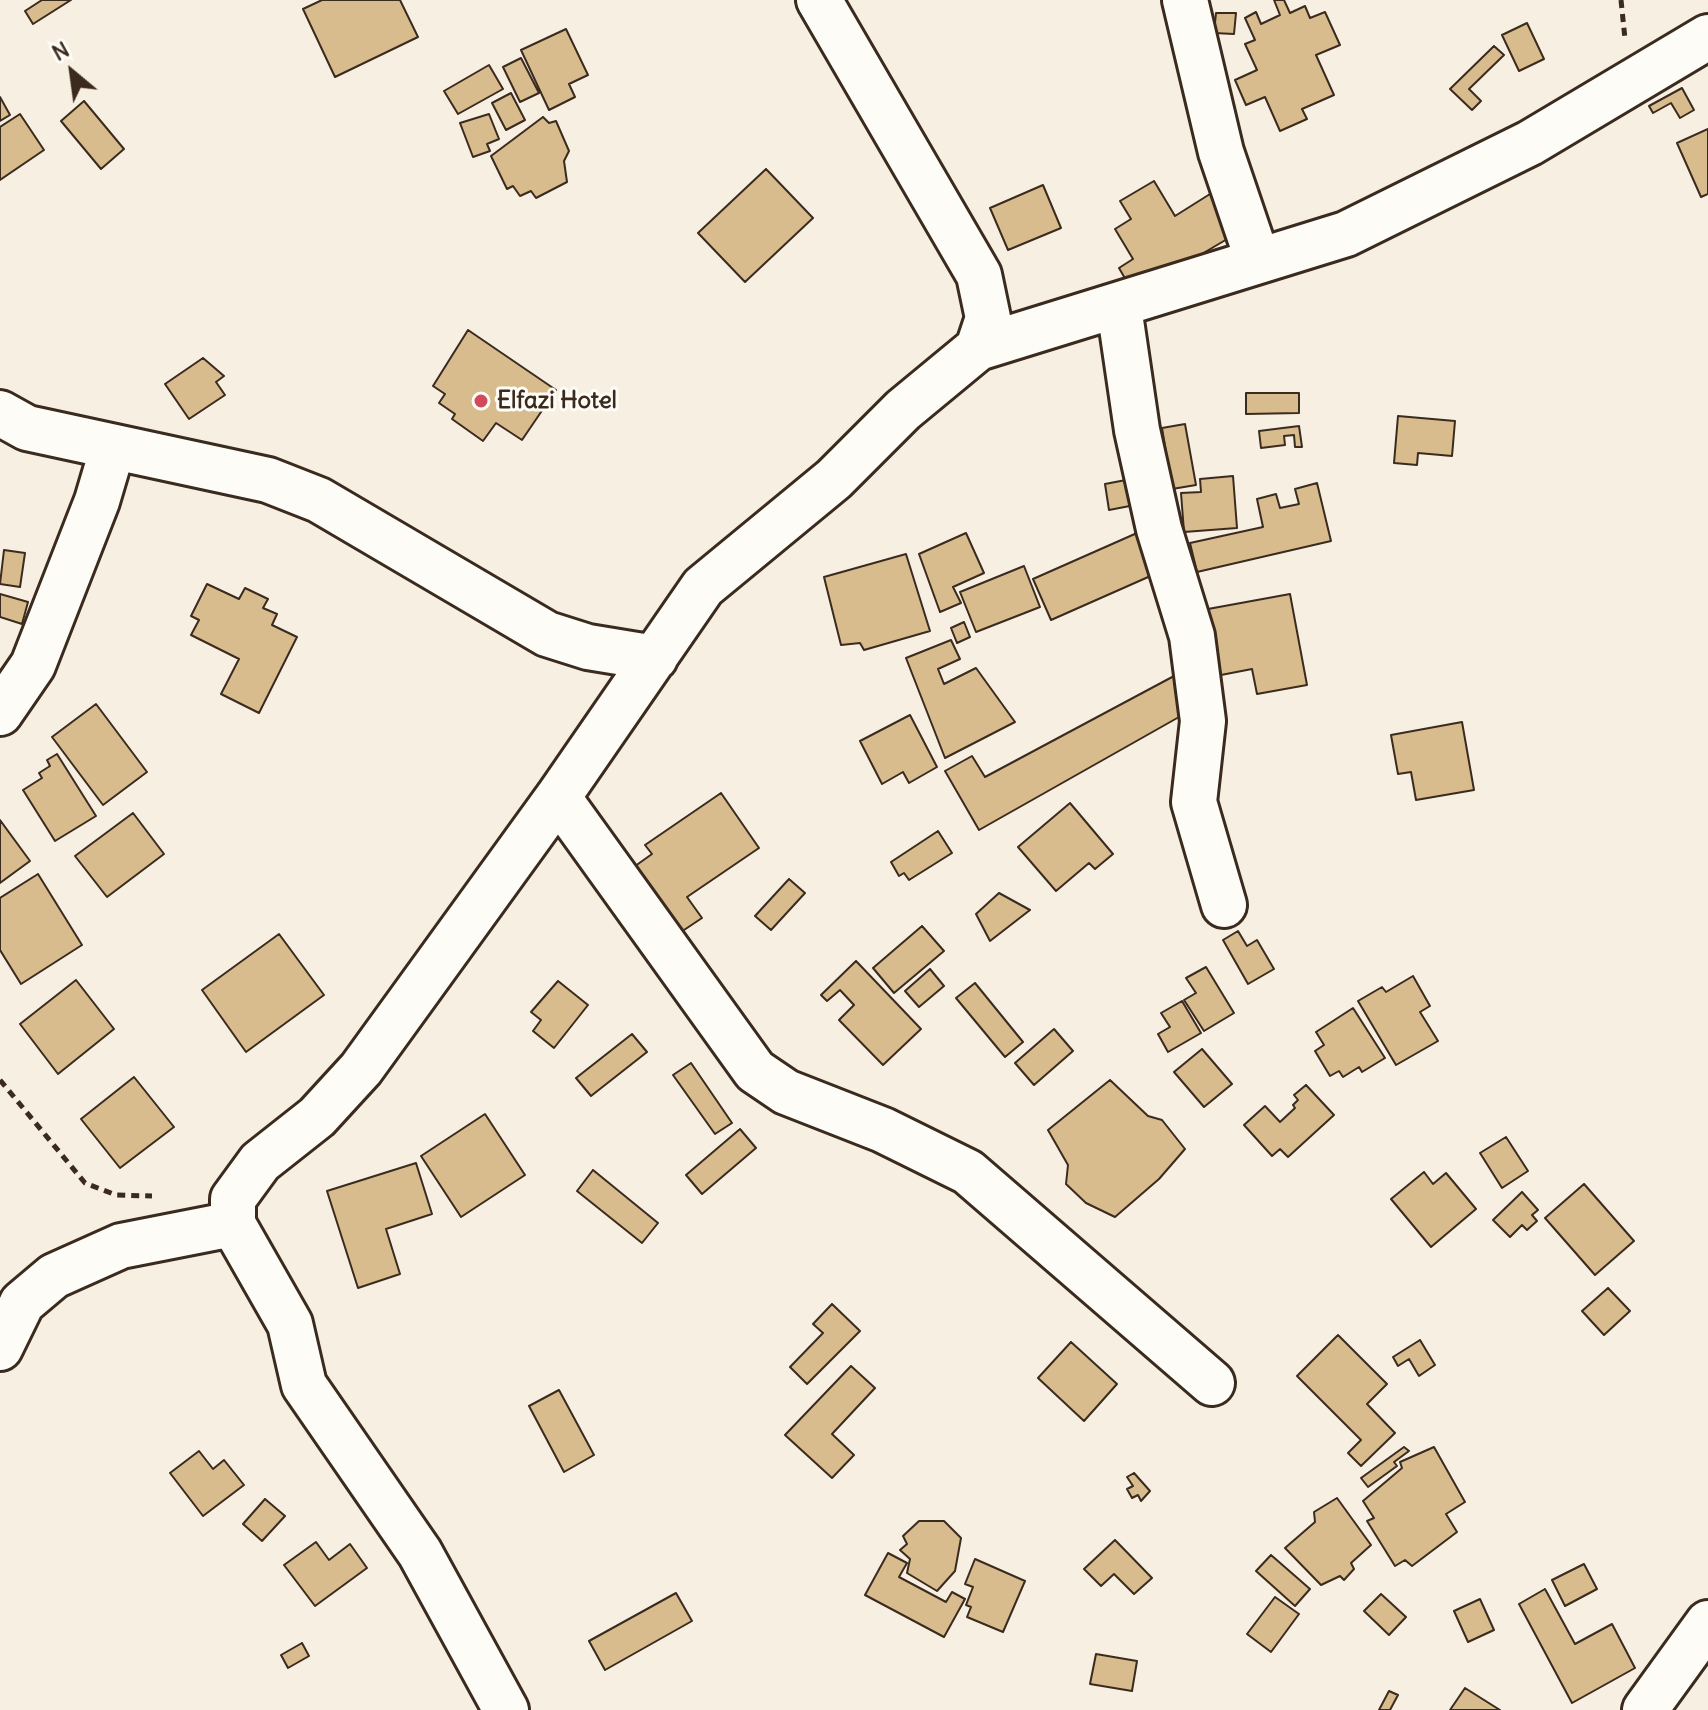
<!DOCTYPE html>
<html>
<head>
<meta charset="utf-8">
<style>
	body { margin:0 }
	#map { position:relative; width:1708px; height:1710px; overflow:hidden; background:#f6efe2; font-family:Delius,sans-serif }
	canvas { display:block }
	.north { position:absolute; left:32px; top:32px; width:80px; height:80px; -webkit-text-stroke:6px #fdfcf7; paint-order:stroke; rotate:331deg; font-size:22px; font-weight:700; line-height:32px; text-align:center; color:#3b2a1e }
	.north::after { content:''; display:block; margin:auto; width:28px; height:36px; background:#3b2a1e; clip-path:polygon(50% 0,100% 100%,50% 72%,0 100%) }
</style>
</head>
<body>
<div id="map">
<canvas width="1708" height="1710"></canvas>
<div class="north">N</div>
</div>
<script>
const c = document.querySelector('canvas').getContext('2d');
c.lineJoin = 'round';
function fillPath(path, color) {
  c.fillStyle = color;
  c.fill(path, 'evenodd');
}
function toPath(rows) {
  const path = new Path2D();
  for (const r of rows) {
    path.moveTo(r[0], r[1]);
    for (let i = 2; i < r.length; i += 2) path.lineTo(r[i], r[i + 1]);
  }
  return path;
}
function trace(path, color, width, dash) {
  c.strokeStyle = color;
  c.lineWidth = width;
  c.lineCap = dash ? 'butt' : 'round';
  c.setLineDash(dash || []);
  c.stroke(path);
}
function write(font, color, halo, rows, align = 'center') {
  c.font = font + ' Delius,sans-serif';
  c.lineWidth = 6;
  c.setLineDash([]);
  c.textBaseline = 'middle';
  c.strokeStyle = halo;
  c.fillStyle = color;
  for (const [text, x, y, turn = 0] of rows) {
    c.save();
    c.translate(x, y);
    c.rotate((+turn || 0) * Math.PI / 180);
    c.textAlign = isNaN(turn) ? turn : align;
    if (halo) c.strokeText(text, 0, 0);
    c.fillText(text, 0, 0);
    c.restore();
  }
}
const building = toPath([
	[42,0,71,0,33,24,25,11,42,0],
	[322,0,400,0,418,37,335,77,303,9,322,0],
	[1274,0,1284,0,1290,13,1305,6,1310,18,1325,12,1340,45,1316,55,1334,95,1302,109,1307,119,1280,131,1265,97,1246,105,1235,80,1257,70,1245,44,1255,40,1245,18,1256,12,1261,24,1280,15,1274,0],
	[1216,13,1236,13,1234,34,1214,33,1216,13],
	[1527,23,1544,59,1519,71,1502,35,1527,23],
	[566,29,588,75,569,84,575,97,549,110,521,50,566,29],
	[1494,46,1504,55,1469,89,1481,101,1472,110,1450,89,1494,46],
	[521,58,539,93,520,102,503,67,521,58],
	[489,65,503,89,458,114,444,91,489,65],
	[1682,88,1694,110,1680,118,1671,103,1653,113,1649,106,1682,88],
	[511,93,525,120,506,130,492,103,511,93],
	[0,97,10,115,0,121,0,97],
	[84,101,124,149,101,169,61,121,84,101],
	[20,114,44,150,0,180,0,127,20,114],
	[489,114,499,139,487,144,490,151,473,157,460,123,489,114],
	[543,117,549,123,556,121,569,151,564,161,567,182,536,198,531,191,520,196,513,186,507,189,491,156,543,117],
	[1708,129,1708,194,1701,197,1677,143,1708,129],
	[766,169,813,218,745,282,698,233,766,169],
	[1154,181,1175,216,1210,194,1234,235,1134,294,1119,268,1133,259,1115,229,1131,219,1120,201,1154,181],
	[1043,185,1061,228,1008,250,990,208,1043,185],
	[468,330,556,390,522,440,496,423,483,441,452,419,455,414,439,403,445,394,433,386,468,330],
	[203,358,224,376,216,382,225,395,189,419,165,384,203,358],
	[1246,393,1299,393,1299,413,1246,414,1246,393],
	[1398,416,1455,421,1452,456,1418,453,1417,465,1394,463,1398,416],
	[1185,424,1196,485,1172,489,1162,428,1185,424],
	[1299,426,1302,447,1295,447,1294,435,1284,436,1285,445,1261,448,1259,431,1299,426],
	[1233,476,1237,528,1184,532,1181,493,1201,492,1200,479,1233,476],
	[1131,479,1135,505,1109,510,1105,484,1131,479],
	[1317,483,1331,541,1197,572,1190,543,1263,527,1257,499,1276,494,1280,508,1299,504,1295,489,1317,483],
	[966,533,984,573,953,587,961,603,940,612,919,554,966,533],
	[1137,533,1155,574,1051,620,1033,579,1137,533],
	[4,550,25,553,20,587,0,584,4,550],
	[906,554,930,631,864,650,860,643,841,645,824,577,906,554],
	[1024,566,1040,607,976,632,960,592,1024,566],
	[207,584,239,599,245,588,268,599,263,608,277,614,272,625,297,637,259,713,221,694,239,659,191,635,199,620,191,616,207,584],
	[0,594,28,602,22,624,0,617,0,594],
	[1290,594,1307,685,1257,694,1252,669,1221,675,1208,609,1290,594],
	[964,622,970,637,957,643,951,628,964,622],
	[951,640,960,659,938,669,944,684,976,668,1015,722,945,758,906,658,951,640],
	[1174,676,1179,717,979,830,945,771,972,756,985,777,1174,676],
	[96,704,147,772,103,805,52,737,96,704],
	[910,715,937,767,909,783,903,772,882,784,860,741,910,715],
	[1462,722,1474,790,1416,800,1411,772,1398,774,1391,735,1462,722],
	[57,754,96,816,55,841,23,790,42,778,39,773,50,766,47,760,57,754],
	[721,793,759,848,687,897,702,918,669,940,624,874,652,854,645,845,721,793],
	[1070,803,1113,854,1095,869,1089,863,1056,891,1018,847,1070,803],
	[133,813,164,854,107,897,75,856,133,813],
	[0,820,30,861,0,883,0,820],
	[938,831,952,853,909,880,904,873,899,876,891,862,938,831],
	[38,874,82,945,21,984,0,950,0,898,38,874],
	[789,879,805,893,771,930,755,916,789,879],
	[999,893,1030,910,990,941,976,914,999,893],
	[922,926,944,951,894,993,873,968,922,926],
	[1238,931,1247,946,1257,940,1274,969,1248,984,1223,940,1238,931],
	[279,934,324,995,246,1052,202,990,279,934],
	[856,961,921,1029,883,1065,839,1020,854,1005,840,990,827,1001,821,995,856,961],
	[1206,967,1234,1013,1204,1031,1184,1000,1196,993,1186,978,1206,967],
	[930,969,944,986,919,1007,905,991,930,969],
	[1413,976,1430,1006,1420,1012,1438,1041,1396,1065,1358,1001,1382,987,1386,992,1413,976],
	[76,980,114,1029,58,1074,20,1024,76,980],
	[558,981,588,1005,554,1048,533,1031,541,1020,531,1012,558,981],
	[975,983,1023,1042,1005,1057,956,998,975,983],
	[1182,1001,1201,1033,1168,1052,1158,1034,1170,1027,1161,1013,1182,1001],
	[1353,1008,1385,1058,1362,1072,1359,1067,1343,1077,1339,1071,1330,1076,1315,1051,1324,1045,1316,1032,1353,1008],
	[1054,1029,1073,1051,1034,1085,1015,1063,1054,1029],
	[632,1034,647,1052,591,1096,576,1078,632,1034],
	[1202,1049,1232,1084,1204,1107,1174,1072,1202,1049],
	[691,1063,732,1123,715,1134,673,1075,691,1063],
	[134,1077,174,1127,120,1168,81,1119,134,1077],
	[1110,1080,1148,1116,1162,1120,1185,1149,1159,1179,1115,1217,1086,1203,1066,1184,1068,1165,1048,1130,1110,1080],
	[1306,1085,1334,1115,1288,1157,1280,1149,1272,1156,1244,1125,1265,1106,1280,1122,1295,1108,1293,1105,1298,1100,1294,1095,1306,1085],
	[485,1114,525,1175,461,1217,421,1156,485,1114],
	[740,1129,756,1148,702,1194,686,1175,740,1129],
	[1506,1137,1528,1171,1502,1188,1480,1153,1506,1137],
	[416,1163,432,1214,386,1229,400,1274,358,1288,327,1191,416,1163],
	[593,1170,658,1223,642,1243,577,1191,593,1170],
	[1424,1172,1433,1184,1446,1173,1476,1209,1431,1247,1391,1199,1424,1172],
	[1584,1184,1634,1241,1595,1275,1545,1218,1584,1184],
	[1522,1192,1538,1210,1532,1215,1537,1221,1527,1230,1522,1225,1510,1237,1493,1220,1522,1192],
	[1608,1288,1630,1311,1604,1335,1582,1311,1608,1288],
	[832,1304,860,1331,807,1384,790,1367,823,1333,813,1324,832,1304],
	[1338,1335,1387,1384,1367,1404,1395,1433,1361,1466,1348,1453,1361,1440,1297,1376,1338,1335],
	[1420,1340,1435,1365,1419,1376,1409,1359,1398,1366,1393,1357,1420,1340],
	[1071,1342,1117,1384,1084,1421,1038,1378,1071,1342],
	[851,1366,875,1388,832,1434,854,1455,832,1478,785,1435,851,1366],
	[559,1390,594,1455,564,1472,529,1406,559,1390],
	[1404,1447,1409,1451,1394,1462,1397,1466,1368,1487,1361,1478,1404,1447],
	[1434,1447,1465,1502,1446,1514,1457,1532,1412,1566,1405,1560,1395,1566,1367,1521,1374,1518,1363,1501,1402,1468,1400,1462,1434,1447],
	[199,1451,213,1469,224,1460,244,1485,203,1516,170,1473,199,1451],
	[1134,1473,1150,1491,1141,1501,1138,1495,1132,1498,1127,1489,1133,1486,1127,1477,1134,1473],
	[1337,1498,1371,1545,1351,1563,1354,1569,1344,1580,1340,1576,1321,1585,1285,1548,1315,1522,1314,1512,1337,1498],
	[265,1499,285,1516,262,1541,243,1524,265,1499],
	[919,1521,944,1521,961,1538,955,1571,937,1591,907,1573,910,1559,900,1550,907,1544,903,1536,919,1521],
	[1115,1540,1152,1578,1134,1594,1114,1574,1101,1586,1084,1569,1115,1540],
	[316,1542,329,1560,350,1544,367,1568,315,1606,284,1565,316,1542],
	[888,1553,907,1563,899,1577,946,1602,952,1592,965,1599,944,1637,865,1595,888,1553],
	[1271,1555,1310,1589,1295,1606,1256,1571,1271,1555],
	[975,1559,1025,1581,1003,1632,967,1617,971,1607,966,1605,973,1587,965,1584,975,1559],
	[1584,1564,1597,1589,1565,1606,1552,1580,1584,1564],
	[1545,1589,1575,1644,1612,1624,1635,1668,1572,1703,1519,1604,1545,1589],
	[676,1593,692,1621,605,1670,589,1641,676,1593],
	[1381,1594,1406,1617,1389,1635,1364,1611,1381,1594],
	[1275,1597,1299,1614,1271,1652,1247,1634,1275,1597],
	[1480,1599,1494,1630,1468,1642,1454,1611,1480,1599],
	[302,1643,309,1656,288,1668,281,1655,302,1643],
	[1096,1654,1137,1661,1132,1691,1090,1684,1096,1654],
	[1465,1688,1500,1710,1450,1710,1465,1688],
	[1389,1691,1398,1695,1390,1710,1379,1710,1389,1691]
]);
fillPath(building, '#d8bc8d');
trace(building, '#3b2a1e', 2);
const minor = toPath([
	[819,0,979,275,988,318,978,348],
	[1185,0,1221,152,1258,261],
	[1119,307,1137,430,1159,529,1192,636,1203,721,1194,802,1224,905],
	[0,413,27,428,268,480,319,500,547,634,588,647,655,658],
	[0,713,33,665,97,501,113,447],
	[558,797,755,1071,786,1092,883,1130,968,1172,1212,1383],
	[0,1348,22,1303,54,1276,121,1246,233,1224],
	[506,1710,420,1553,304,1385,290,1324,233,1224,233,1199,260,1162,317,1117,361,1069,558,797,703,587,834,479,903,410,978,348,1346,234,1530,143,1708,37],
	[1645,1710,1708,1623]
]);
trace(minor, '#3b2a1e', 50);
trace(toPath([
	[1621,0,1625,39],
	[0,1080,85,1183,116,1195,152,1196]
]), '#3b2a1e', 5, [8, 6]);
trace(minor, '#fdfcf7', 44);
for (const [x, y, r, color] of [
	[481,401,8,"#d1495b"]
]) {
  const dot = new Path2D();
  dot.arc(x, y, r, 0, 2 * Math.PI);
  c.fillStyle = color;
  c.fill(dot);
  trace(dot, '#fdfcf7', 3);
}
write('bold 24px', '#3b2a1e', '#fdfcf7', [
	["Elfazi Hotel",497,401]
], 'left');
</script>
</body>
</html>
